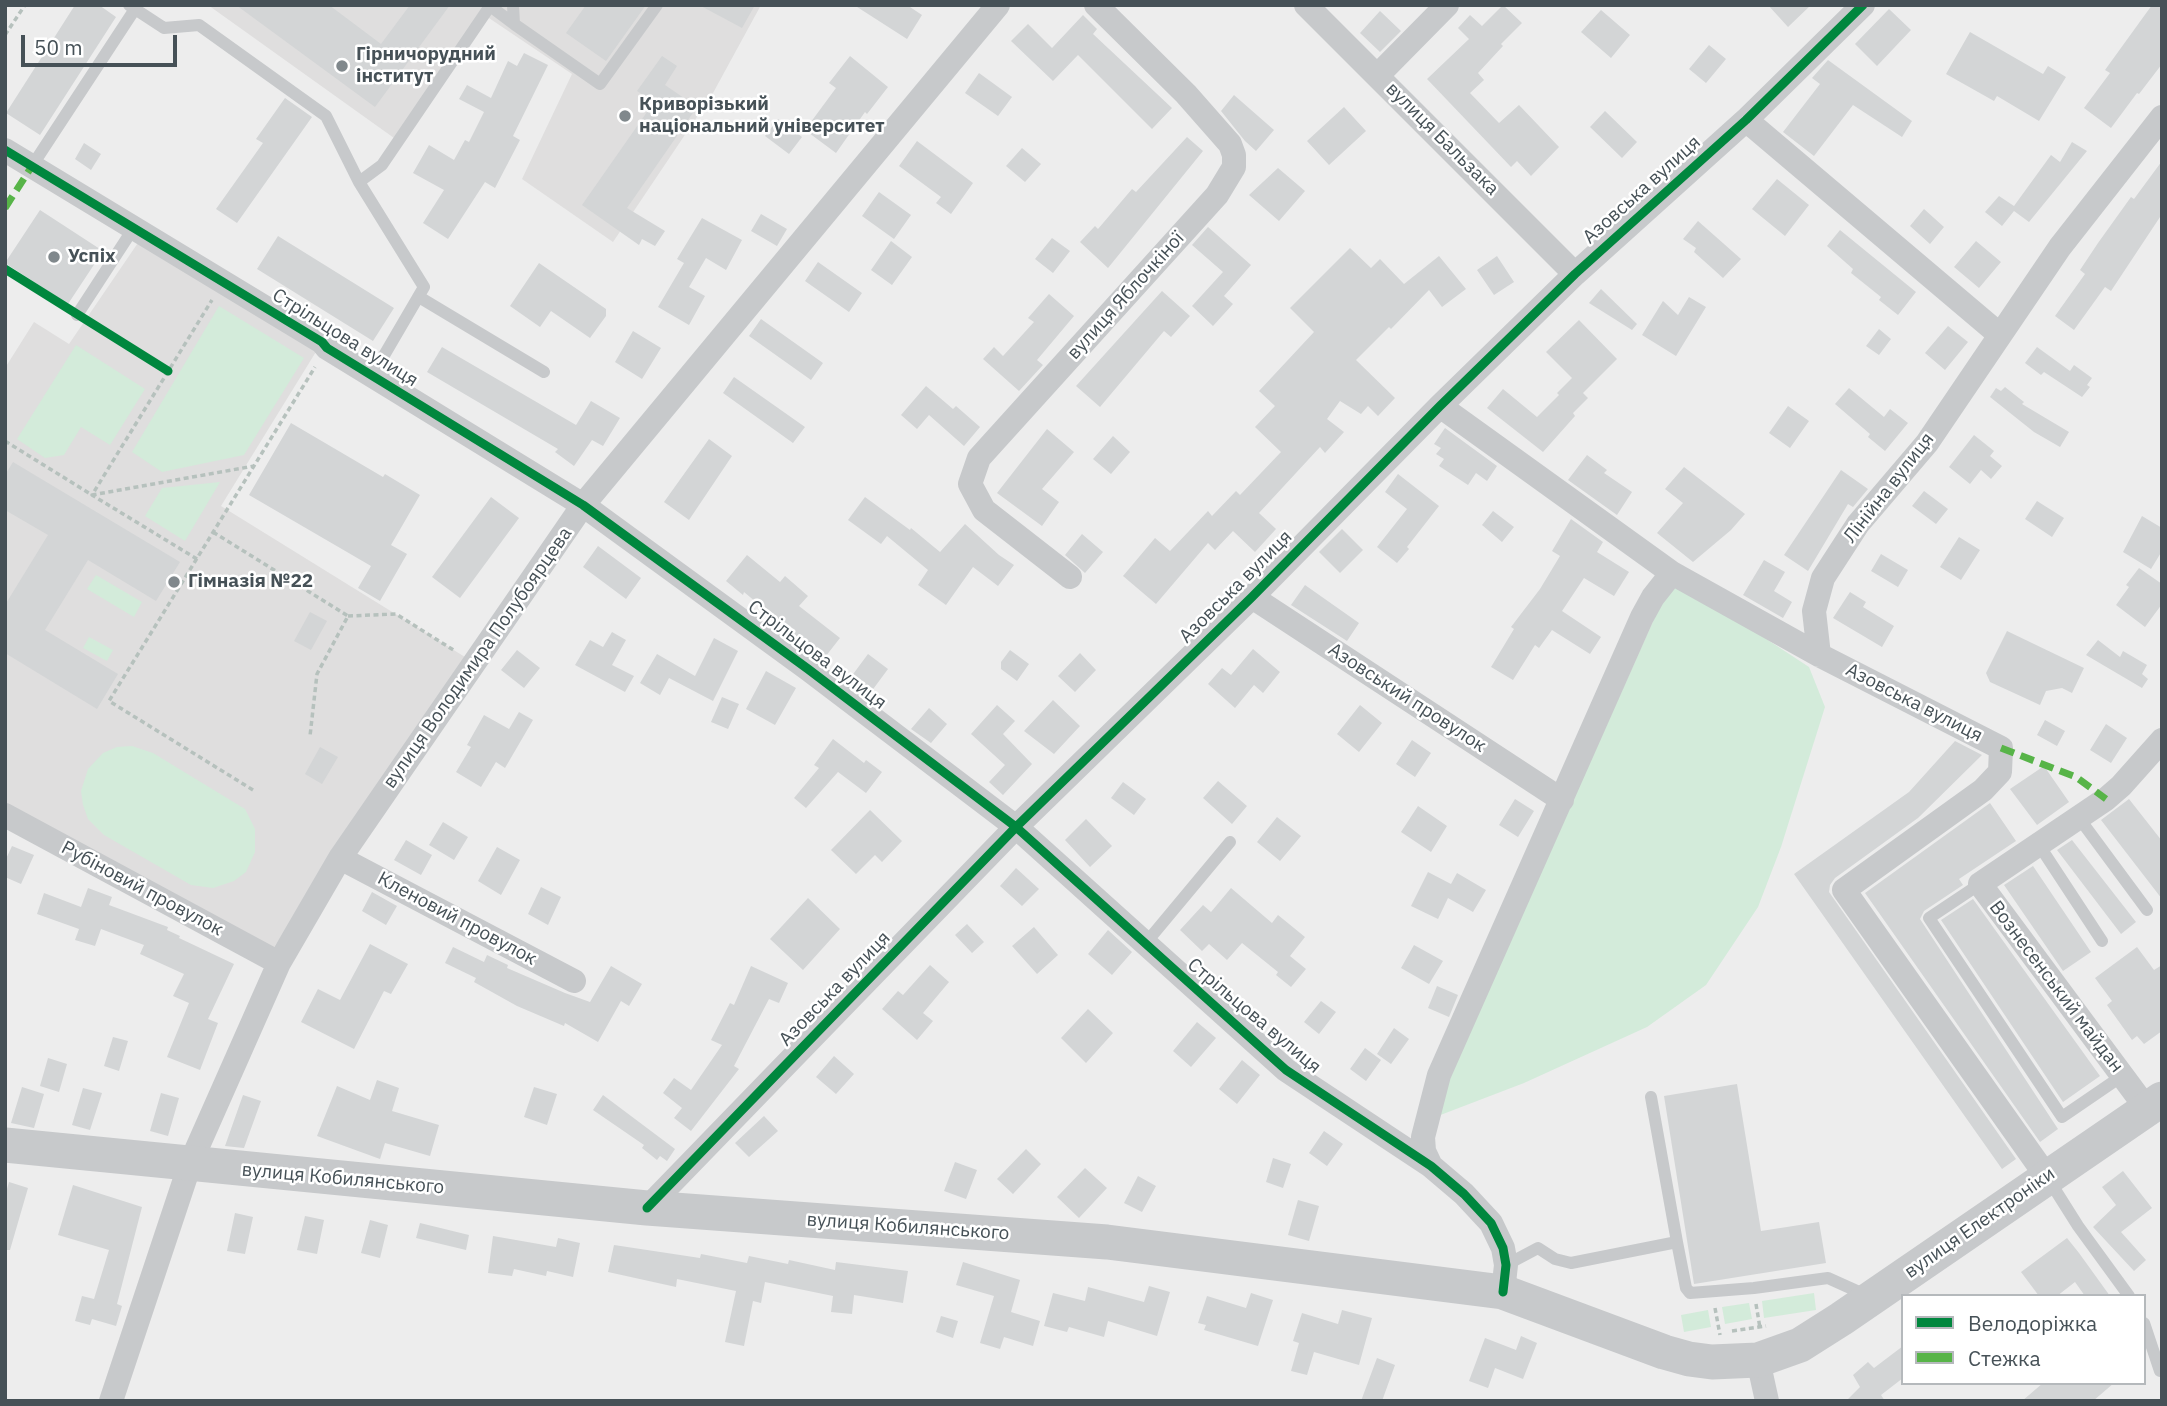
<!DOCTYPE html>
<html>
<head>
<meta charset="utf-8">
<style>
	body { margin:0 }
	#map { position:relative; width:2167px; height:1406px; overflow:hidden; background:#ededed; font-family:"IBM Plex Sans",sans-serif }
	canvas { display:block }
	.frame { position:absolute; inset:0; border:7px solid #465157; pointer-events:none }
	.legend { position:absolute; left:1901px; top:1294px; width:245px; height:91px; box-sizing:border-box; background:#fff; border:2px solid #b5b9bc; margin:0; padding:9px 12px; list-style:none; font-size:21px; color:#465157 }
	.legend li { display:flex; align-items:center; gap:14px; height:35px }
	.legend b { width:35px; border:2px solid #b5b9bc }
	.scale { position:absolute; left:21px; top:35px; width:156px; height:32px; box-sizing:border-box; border:4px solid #465157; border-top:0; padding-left:9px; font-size:21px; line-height:24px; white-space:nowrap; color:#465157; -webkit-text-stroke:5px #fff; paint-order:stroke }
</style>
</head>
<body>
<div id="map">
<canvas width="2167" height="1406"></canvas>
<div class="frame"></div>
<ul class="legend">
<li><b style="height:9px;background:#00873e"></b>Велодоріжка</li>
<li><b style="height:9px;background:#57b448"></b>Стежка</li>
</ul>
<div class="scale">50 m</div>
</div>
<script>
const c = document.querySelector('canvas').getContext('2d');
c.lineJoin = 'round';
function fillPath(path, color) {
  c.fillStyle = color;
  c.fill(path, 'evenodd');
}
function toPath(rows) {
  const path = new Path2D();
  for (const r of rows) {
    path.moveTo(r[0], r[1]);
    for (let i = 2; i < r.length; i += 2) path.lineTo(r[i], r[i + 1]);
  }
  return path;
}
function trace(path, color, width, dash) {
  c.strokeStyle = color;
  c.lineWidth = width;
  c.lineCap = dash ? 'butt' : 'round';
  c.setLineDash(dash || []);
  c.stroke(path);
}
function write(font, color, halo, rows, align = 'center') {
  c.font = font + ' "IBM Plex Sans",sans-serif';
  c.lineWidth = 5;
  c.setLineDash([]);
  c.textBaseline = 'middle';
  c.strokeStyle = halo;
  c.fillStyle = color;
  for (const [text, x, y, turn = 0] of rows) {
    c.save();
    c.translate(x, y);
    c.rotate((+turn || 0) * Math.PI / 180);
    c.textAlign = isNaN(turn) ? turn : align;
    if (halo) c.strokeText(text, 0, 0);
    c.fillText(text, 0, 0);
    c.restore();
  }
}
fillPath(toPath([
	[208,5,761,5,713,93,613,242,522,179,572,74,480,12,394,138],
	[144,234,322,342,221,506,465,657,271,952,5,809,5,368,34,322,69,344]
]), '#dfdede');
fillPath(toPath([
	[219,306,304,358,244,455,162,472,132,452],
	[76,345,145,389,110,445,81,427,64,455,45,458,17,439],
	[220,482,185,541,145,516,162,488],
	[96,575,142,602,134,617,87,589],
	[1681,583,1809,667,1825,707,1781,847,1758,907,1706,985,1647,1027,1524,1083,1430,1119,1663,599],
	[89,637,113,650,107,661,83,648],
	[132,746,153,753,245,809,255,829,255,852,246,872,234,881,213,888,191,885,104,835,88,819,83,805,81,791,88,769,103,753,117,747],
	[1814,1293,1816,1310,1764,1318,1762,1301],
	[1749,1303,1752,1319,1725,1324,1722,1307],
	[1708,1310,1711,1327,1684,1332,1681,1315]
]), '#d3ebda');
fillPath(toPath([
	[75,5,99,5,116,17,40,135,6,113],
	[236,5,329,5,381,44,410,5,450,5,375,107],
	[586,5,646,5,606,61,566,33],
	[699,5,755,5,742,28],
	[854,5,907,5,922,15,907,39],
	[1503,5,1522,23,1501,44,1503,46,1478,73,1484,80,1470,93,1499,123,1519,105,1559,147,1531,176,1517,161,1511,167,1427,79,1469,39,1458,28,1470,15,1482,26],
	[1768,5,1811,5,1788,27],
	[2152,5,2162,5,2162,64,2139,94,2137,93,2111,128,2084,108,2110,73,2105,70],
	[1889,9,1911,30,1877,66,1855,44],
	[1601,10,1630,35,1611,58,1581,32],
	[1380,11,1401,31,1380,52,1360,33],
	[1083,15,1097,29,1093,34,1172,108,1152,129,1078,55,1053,81,1011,41,1028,24,1052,48],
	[1970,32,2043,74,2048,66,2066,77,2039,121,1997,96,1994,101,1946,74],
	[1709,45,1726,59,1706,83,1689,69],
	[524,53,548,65,513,136,520,140,495,188,485,182,448,239,423,223,444,190,413,173,429,145,454,160,465,140,469,142,484,112,459,99,467,85,491,98,508,61,517,66],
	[662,56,677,66,665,85,697,107,627,208,665,231,655,246,642,239,639,245,582,205,654,102,637,91],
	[850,56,888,87,867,114,865,112,836,153,805,130,836,88,829,83],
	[1828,60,1912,121,1902,137,1853,105,1814,156,1783,132,1820,84,1812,78],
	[979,73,1012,97,998,116,965,93],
	[1234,95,1274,130,1256,151,1245,141,1221,111],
	[285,98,312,117,237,223,216,209,263,143,256,139],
	[1344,107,1366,131,1329,165,1307,141],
	[1605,111,1637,142,1622,158,1590,127],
	[778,119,802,137,789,154,765,136],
	[1187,137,1203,151,1108,268,1080,242,1095,226,1098,229,1132,189,1136,192],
	[917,141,973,183,951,214,936,203,941,197,899,166],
	[2072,142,2087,151,2029,222,2014,211,2002,226,1985,212,1999,196,2014,206,2051,155,2060,162],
	[84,143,101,154,91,170,75,159],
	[1022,148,1041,164,1025,182,1006,166],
	[2162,161,2162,214,2111,291,2105,287,2074,330,2055,316,2085,274,2080,270,2098,243,2131,197,2134,199],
	[1278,168,1305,191,1279,221,1249,195],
	[1777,179,1809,205,1785,236,1752,209],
	[879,192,911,215,894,239,862,216],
	[1924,209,1944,227,1930,244,1910,226],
	[40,210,103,251,68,304,5,263],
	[761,214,787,229,777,246,751,231],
	[702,218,742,240,726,270,706,258,689,287,705,296,689,325,658,307,684,263,677,259],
	[1698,221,1741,259,1723,278,1694,252,1696,248,1683,239],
	[1208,227,1251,265,1224,296,1233,304,1213,326,1192,306,1223,272,1192,245],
	[1840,230,1916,292,1898,315,1879,300,1881,297,1851,273,1853,269,1827,246],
	[278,236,394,308,373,341,257,269],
	[1052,238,1070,251,1053,273,1035,259],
	[891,241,912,257,892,285,871,270],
	[1976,241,2001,262,1979,288,1954,267],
	[1350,248,1371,268,1380,259,1404,284,1439,256,1466,289,1442,307,1429,290,1391,329,1389,327,1356,360,1395,398,1378,416,1368,406,1361,414,1340,401,1327,419,1344,432,1325,453,1320,447,1259,513,1276,529,1255,552,1233,531,1215,550,1208,543,1156,604,1123,576,1155,538,1170,551,1208,511,1212,516,1236,491,1240,495,1281,452,1255,427,1275,406,1259,391,1314,332,1290,308],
	[1497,256,1514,282,1494,295,1477,270],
	[818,262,862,293,849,312,805,281],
	[539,263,606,309,606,316,590,338,551,311,540,327,510,306],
	[1601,289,1637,324,1632,330,1589,303],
	[1162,291,1190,316,1171,337,1164,331,1100,407,1076,386],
	[1049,294,1074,316,1037,360,1043,365,1019,391,983,359,994,347,1003,356,1034,322,1028,318],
	[1689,297,1706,307,1676,356,1642,335,1663,301,1678,315],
	[761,319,823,363,811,380,749,336],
	[1579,320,1617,359,1583,393,1588,398,1573,413,1575,416,1543,452,1487,408,1503,389,1537,417,1559,395,1557,393,1572,378,1546,352],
	[1948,326,1968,342,1945,370,1925,353],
	[1879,329,1891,339,1879,355,1866,346],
	[633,331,661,348,642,379,615,362],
	[442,347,576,425,591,401,620,418,603,446,592,440,574,466,555,452,558,449,427,372],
	[2037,347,2070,371,2074,365,2092,378,2087,385,2090,387,2082,397,2044,372,2041,375,2025,363],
	[734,377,805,427,793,443,723,393],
	[926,386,953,409,956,406,980,427,964,446,929,415,917,429,901,415],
	[2005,387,2024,402,2022,404,2069,432,2060,447,2034,432,1990,397,1996,388,2001,391],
	[1849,388,1884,417,1890,409,1908,423,1885,451,1868,437,1870,434,1835,404],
	[1788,406,1809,421,1790,448,1769,433],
	[291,423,383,477,385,474,420,495,391,545,407,554,380,601,358,588,371,566,249,495],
	[1445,428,1497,466,1487,481,1476,473,1468,485,1439,466,1444,459,1436,454,1441,448,1434,444],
	[1047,429,1074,452,1042,489,1059,502,1042,526,997,493],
	[1974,435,1994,451,1990,456,2002,466,1991,479,1981,470,1970,484,1949,467],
	[1113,436,1130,452,1111,474,1093,459],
	[709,439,732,456,689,520,664,502],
	[1587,455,1607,470,1604,473,1632,492,1617,515,1568,480],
	[13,462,180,562,156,601,88,560,45,630,118,674,97,709,5,653,5,605,48,535,5,510,5,475],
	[1684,467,1745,514,1731,530,1693,562,1657,533,1683,503,1665,489],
	[1841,470,1868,489,1853,507,1848,504,1808,571,1784,555],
	[1398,474,1439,506,1407,547,1409,549,1397,563,1377,547,1407,509,1385,492],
	[1924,491,1948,509,1936,524,1912,506],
	[491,497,519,518,460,598,432,577],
	[865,497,910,530,911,528,940,552,965,524,999,555,1014,565,998,586,973,567,946,605,918,585,928,570,887,536,881,544,848,520],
	[2037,501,2064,518,2052,537,2025,519],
	[1493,511,1514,527,1502,542,1482,525],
	[2142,516,2162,528,2162,551,2151,569,2123,552],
	[1571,519,1603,542,1597,552,1629,572,1614,596,1584,578,1562,611,1601,637,1590,654,1552,630,1539,648,1535,645,1513,680,1491,667,1514,629,1511,627,1540,589,1560,556,1552,551],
	[1342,529,1363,550,1340,573,1319,552],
	[1082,534,1103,552,1085,573,1065,555],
	[1959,537,1980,550,1961,580,1940,567],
	[598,546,641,578,626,599,583,567],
	[1881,554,1908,570,1898,587,1871,571],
	[747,555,780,582,785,576,808,596,799,606,840,638,822,661,797,642,800,639,744,592,743,595,726,581],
	[1764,560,1785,572,1774,591,1792,602,1783,618,1743,595],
	[2139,568,2162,584,2162,604,2145,627,2116,605,2129,587,2126,585],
	[1305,585,1359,623,1347,641,1291,605],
	[1850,592,1866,602,1863,607,1894,626,1882,647,1833,618],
	[310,612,327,621,311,650,294,641],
	[2007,631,2084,668,2072,693,2062,688,2046,691,2040,705,1990,682,1986,673],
	[612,632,626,640,612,665,634,676,625,692,575,665,590,640,603,647],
	[714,638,738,651,713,701,669,678,660,695,640,683,657,654,695,676],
	[2098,640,2120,657,2123,651,2147,665,2142,674,2148,679,2142,688,2086,655],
	[1253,649,1280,672,1263,693,1254,685,1235,708,1208,684,1222,668,1231,675],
	[517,650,540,668,524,688,501,670],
	[1010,650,1029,664,1017,681,1001,669,1001,662],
	[1080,653,1096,670,1075,692,1058,676],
	[868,654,888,669,868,696,848,681],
	[766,671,796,688,775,725,746,709],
	[722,697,739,704,728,729,711,722],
	[1053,700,1080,726,1054,754,1024,731],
	[997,705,1015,721,1003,734,1032,764,1003,795,989,782,1005,765,971,734],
	[1360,705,1382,723,1359,752,1337,734],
	[929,708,947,724,931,743,911,729],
	[519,712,533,720,505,768,496,762,481,787,456,772,471,747,467,745,484,715,509,729],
	[2045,720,2065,731,2057,746,2037,735],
	[2106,724,2127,738,2111,763,2090,750],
	[833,739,864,763,866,760,882,772,866,793,838,772,806,808,794,798,819,768,814,765],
	[1412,740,1431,753,1415,777,1396,764],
	[1955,741,1982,755,1918,818,1835,878,1830,885,1829,892,2016,1159,2002,1169,1794,874,1909,792],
	[320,747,338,757,322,784,305,774],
	[2044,766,2069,802,2037,825,2010,789],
	[1218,781,1247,806,1232,824,1203,798],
	[1123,782,1146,799,1134,815,1111,798],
	[1515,799,1534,811,1518,837,1499,825],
	[2129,799,2162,841,2162,899,2101,820],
	[1990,803,2016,841,1959,879,1963,885,1924,911,1920,919,2058,1129,2040,1142,1865,893],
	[1418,806,1447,826,1431,852,1401,832],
	[870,810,902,841,882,862,875,855,856,874,831,850],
	[1277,817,1301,836,1280,861,1257,842],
	[1086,819,1112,846,1090,867,1065,840],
	[443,822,468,837,454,860,429,845],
	[406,840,432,855,421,875,394,860],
	[2072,840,2136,922,2121,934,2057,850],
	[12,846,34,855,21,884,5,877,5,861],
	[497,847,520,860,501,895,478,881],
	[2033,866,2091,952,2063,971,2004,885],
	[1016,868,1039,889,1022,906,1000,886],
	[1428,872,1451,884,1457,873,1486,890,1473,912,1448,898,1438,919,1411,906],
	[541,887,561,897,548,925,528,914],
	[88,888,112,897,109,905,168,927,167,930,180,936,179,938,234,964,208,1019,218,1023,200,1070,167,1057,189,1003,173,996,184,974,140,954,144,945,101,929,95,946,75,940,79,929,37,914,44,893,81,907],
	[1231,888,1272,923,1278,915,1305,937,1290,956,1306,969,1291,987,1276,975,1278,972,1242,943,1227,960,1209,944,1202,951,1180,930,1203,905,1211,912],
	[372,892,397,906,386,925,362,911],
	[808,898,840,929,803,970,770,939],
	[1973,899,2100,1076,2063,1102,1941,920],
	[967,924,984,942,972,953,955,935],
	[1034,927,1058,955,1037,974,1012,946],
	[1108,930,1132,952,1112,975,1088,954],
	[370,944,408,964,391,994,384,991,354,1049,301,1022,318,989,340,1000],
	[1414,945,1443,961,1429,984,1401,968],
	[453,947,484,962,487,955,508,965,507,968,565,993,590,1002,611,966,642,984,629,1006,621,1001,598,1042,565,1023,564,1026,517,1006,474,982,476,978,445,963],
	[2137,947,2154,970,2162,965,2162,1031,2144,1044,2137,1036,2132,1040,2107,1005,2112,1001,2095,978],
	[930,965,949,982,923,1013,933,1021,917,1040,882,1009,898,991,903,995],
	[751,966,788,983,779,1003,769,999,734,1066,739,1069,691,1131,674,1118,682,1108,663,1093,674,1078,691,1090,722,1045,711,1040,730,1003,734,1005],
	[1437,986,1458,995,1449,1017,1428,1008],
	[1321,1001,1336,1012,1319,1034,1304,1022],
	[1088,1009,1113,1033,1086,1063,1061,1038],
	[1197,1022,1216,1038,1191,1067,1173,1051],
	[1394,1028,1409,1039,1391,1064,1377,1054],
	[113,1037,128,1041,119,1071,104,1066],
	[1365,1048,1381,1060,1366,1081,1350,1069],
	[834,1056,854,1074,836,1094,816,1077],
	[48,1058,67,1064,59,1092,40,1086],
	[1242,1060,1260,1075,1237,1104,1219,1089],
	[377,1080,399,1088,392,1111,439,1125,430,1156,385,1143,380,1159,317,1136,337,1086,370,1100],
	[1737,1084,1761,1231,1819,1222,1826,1263,1694,1284,1664,1096],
	[22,1087,44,1094,34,1128,11,1123],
	[534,1087,557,1094,547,1125,524,1117],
	[83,1088,102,1093,90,1130,72,1125],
	[161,1093,179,1098,168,1136,150,1131],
	[243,1095,261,1101,244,1148,225,1146],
	[603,1095,675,1149,667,1161,660,1156,657,1160,642,1148,644,1145,593,1110],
	[764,1116,778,1131,749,1157,735,1143],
	[1324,1131,1343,1144,1327,1166,1309,1153],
	[1026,1149,1041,1164,1013,1194,997,1179],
	[1273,1158,1291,1164,1283,1188,1266,1182],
	[955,1162,977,1170,966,1199,944,1191],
	[1085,1168,1107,1188,1079,1218,1057,1197],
	[2123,1171,2152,1208,2121,1232,2146,1260,2134,1271,2093,1227,2116,1205,2102,1187],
	[1138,1176,1156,1186,1142,1212,1124,1203],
	[9,1182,28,1188,10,1250,5,1250,5,1196],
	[73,1185,142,1207,117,1304,122,1306,116,1326,92,1319,90,1325,75,1321,82,1296,94,1299,109,1250,58,1235],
	[1298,1200,1319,1206,1309,1241,1288,1235],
	[235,1213,253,1217,245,1254,227,1251],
	[305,1216,324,1220,317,1254,297,1250],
	[370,1220,388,1225,380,1258,361,1253],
	[420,1223,469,1235,466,1250,416,1238],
	[493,1236,556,1247,558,1238,580,1243,573,1277,547,1271,546,1276,514,1269,512,1276,488,1273],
	[2067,1238,2079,1253,2110,1296,2085,1296,2075,1282,2057,1296,2039,1296,2021,1272],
	[614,1245,700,1258,701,1254,747,1263,749,1256,788,1264,789,1260,835,1270,836,1262,908,1271,903,1303,854,1295,852,1314,831,1312,833,1296,765,1282,761,1303,753,1301,744,1346,725,1342,736,1291,677,1279,676,1287,608,1272],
	[963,1262,1020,1280,1011,1312,1040,1321,1033,1346,1004,1337,1000,1349,980,1343,994,1296,956,1285],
	[1149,1286,1170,1292,1157,1336,1108,1321,1104,1337,1069,1327,1067,1332,1044,1326,1053,1293,1085,1301,1088,1287,1144,1302],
	[1251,1293,1273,1300,1258,1346,1204,1330,1206,1325,1198,1323,1207,1296,1246,1308],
	[1342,1310,1372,1318,1359,1365,1314,1352,1307,1375,1291,1371,1299,1343,1293,1341,1302,1313,1338,1324],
	[941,1316,958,1321,953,1338,936,1332],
	[1521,1336,1537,1343,1523,1379,1495,1368,1488,1388,1469,1381,1485,1338,1516,1350],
	[1903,1346,1903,1378,1881,1395,1885,1401,1846,1401,1860,1387,1853,1375,1868,1362,1874,1368],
	[1377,1358,1395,1365,1382,1401,1361,1401],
	[2043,1383,2114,1383,2093,1401,2022,1401]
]), '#d3d5d6');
trace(toPath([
	[5,35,25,5],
	[5,441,92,495,254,466],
	[213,532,348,616,317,674,310,736],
	[197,559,92,495,212,300],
	[348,616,396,614,455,651],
	[253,790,109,701,315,367],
	[1756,1304,1760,1328],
	[1715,1308,1720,1335],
	[1732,1331,1766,1326]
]), '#b6c1bd', 3.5, [5, 3.5]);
trace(toPath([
	[135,9,164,28,199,25,326,116,359,182,424,287,372,376],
	[514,24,600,84,657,5],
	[32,166,135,9,129,5],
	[359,182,382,165,490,6,514,24,513,5],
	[419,297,544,372],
	[77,315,133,229],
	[2079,818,2147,910],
	[2039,845,2102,941],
	[1980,884,1929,918,2062,1117,2122,1076],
	[1145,944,1230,842],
	[1651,1097,1677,1242,1686,1288,1690,1293,1754,1288,1828,1278,1868,1296],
	[2049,1180,2078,1226,2129,1296],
	[1506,1265,1538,1248,1555,1259,1571,1263,1677,1242],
	[2144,1323,2160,1371]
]), '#c7c9cb', 12);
trace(toPath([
	[1306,5,1575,274],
	[1378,75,1447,5],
	[1746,120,2000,335],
	[5,150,322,342,327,348,583,505,808,669,1016,827,1286,1070,1431,1166,1464,1194,1491,1223,1503,1248,1506,1265,1503,1292],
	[1440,406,1672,573,1819,655,2001,748,2000,772,1983,790,1844,890,2047,1177],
	[1070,577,984,510,970,484,979,458,1217,195,1234,167,1234,155,1230,144,1186,94,1096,5],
	[1252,597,1562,800],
	[1819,655,1814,611,1823,578,1858,524,1927,443,2060,247,2162,117],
	[5,815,279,963],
	[340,858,574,981],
	[2147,1109,1980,884,2106,799,2121,786,2162,740],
	[1431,1166,1424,1151,1423,1137,1439,1075,1642,617,1653,597,1672,573],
	[647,1208,1016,827,1252,597,1440,406,1575,274,1746,120,1863,5],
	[1758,1360,1767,1401],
	[111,1401,190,1164,279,963,340,858,583,505,998,5]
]), '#c7c9cb', 24);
trace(toPath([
	[5,1145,647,1208,1107,1242,1503,1292,1664,1352,1689,1359,1712,1362,1758,1360,1800,1345,1841,1319,2162,1099]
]), '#c7c9cb', 35);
trace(toPath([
	[5,208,32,166],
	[2001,748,2076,777,2106,799]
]), '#57b448', 7, [14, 7]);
trace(toPath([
	[5,150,322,342,327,348,583,505,808,669,1016,827,1286,1070,1431,1166,1464,1194,1491,1223,1503,1248,1506,1265,1503,1292],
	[5,269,168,371],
	[647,1208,1016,827,1252,597,1440,406,1575,274,1746,120,1863,5]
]), '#00873e', 9);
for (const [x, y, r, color] of [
	[342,66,7,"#80888c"],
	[625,116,7,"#80888c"],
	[54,257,7,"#80888c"],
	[174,582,7,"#80888c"]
]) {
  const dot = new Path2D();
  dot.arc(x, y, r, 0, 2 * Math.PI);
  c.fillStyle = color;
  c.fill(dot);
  trace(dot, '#fff', 2.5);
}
write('bold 19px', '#465157', '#fff', [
	["Гірничорудний",356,55],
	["інститут",356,77],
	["Криворізький",639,105],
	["національний університет",639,127],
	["Успіх",68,257],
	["Гімназія №22",188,582]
], 'left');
write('19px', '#465157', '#fff', [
	["вулиця Бальзака",1442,139,45],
	["Азовська вулиця",1642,190,-42],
	["вулиця Яблочкіної",1126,296,-48],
	["Стрільцова вулиця",345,338,32],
	["Лінійна вулиця",1889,488,-52],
	["Азовська вулиця",1236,587,-45],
	["Стрільцова вулиця",817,655,37],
	["вулиця Володимира Полубоярцева",478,658,-55],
	["Азовський провулок",1407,698,33],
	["Азовська вулиця",1914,703,27],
	["Рубіновий провулок",142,889,28],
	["Кленовий провулок",457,919,28],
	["Вознесенський майдан",2056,987,53],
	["Азовська вулиця",835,989,-46],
	["Стрільцова вулиця",1254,1016,40],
	["вулиця Кобилянського",343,1179,5],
	["вулиця Електроніки",1980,1223,-35],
	["вулиця Кобилянського",908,1227,4]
]);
</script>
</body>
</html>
